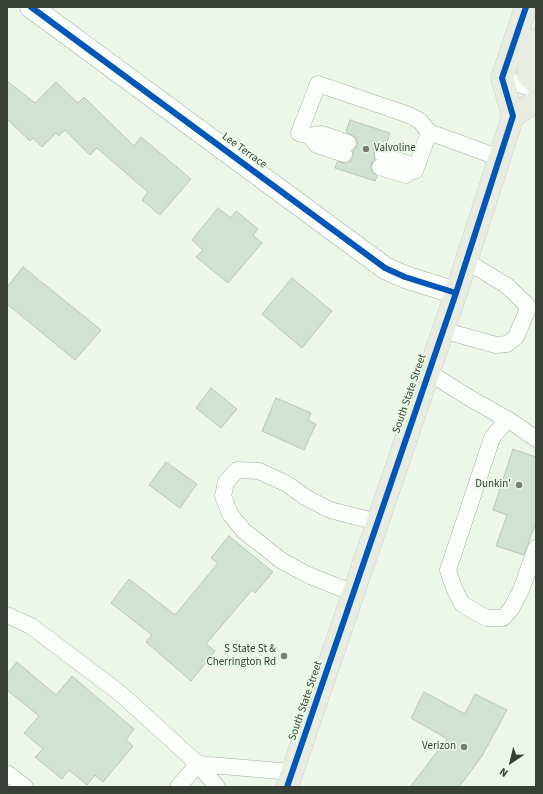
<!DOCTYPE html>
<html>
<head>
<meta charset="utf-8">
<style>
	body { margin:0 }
	#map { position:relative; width:543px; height:794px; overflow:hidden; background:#ecf6e9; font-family:"Source Sans 3",sans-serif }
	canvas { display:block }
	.frame { position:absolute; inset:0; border:8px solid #383f36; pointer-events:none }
	.north { position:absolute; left:491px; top:742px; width:40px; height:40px; -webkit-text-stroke:3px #e8fbe4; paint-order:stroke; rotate:215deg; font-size:11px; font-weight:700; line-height:16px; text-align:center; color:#383f36 }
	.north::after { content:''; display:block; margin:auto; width:14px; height:18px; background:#383f36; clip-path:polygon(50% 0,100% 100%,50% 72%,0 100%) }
</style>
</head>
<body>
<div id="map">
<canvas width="543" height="794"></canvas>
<div class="frame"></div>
<div class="north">N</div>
</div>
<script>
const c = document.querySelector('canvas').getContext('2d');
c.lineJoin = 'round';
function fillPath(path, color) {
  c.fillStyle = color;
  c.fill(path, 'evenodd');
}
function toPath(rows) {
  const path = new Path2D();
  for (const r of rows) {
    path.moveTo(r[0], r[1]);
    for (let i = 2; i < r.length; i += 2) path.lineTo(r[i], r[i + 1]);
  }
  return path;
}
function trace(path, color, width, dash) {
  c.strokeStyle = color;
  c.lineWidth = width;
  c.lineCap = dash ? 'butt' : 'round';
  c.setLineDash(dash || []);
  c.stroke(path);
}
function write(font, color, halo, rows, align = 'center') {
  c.font = font + ' "Source Sans 3",sans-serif';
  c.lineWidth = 3.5;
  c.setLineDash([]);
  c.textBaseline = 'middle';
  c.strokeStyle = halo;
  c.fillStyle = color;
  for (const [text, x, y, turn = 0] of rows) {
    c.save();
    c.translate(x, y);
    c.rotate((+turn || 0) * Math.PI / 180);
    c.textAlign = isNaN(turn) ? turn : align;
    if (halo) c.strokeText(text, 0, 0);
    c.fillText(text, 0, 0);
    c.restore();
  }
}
const building = toPath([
	[7,81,35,103,56,82,78,103,84,97,134,146,141,137,191,179,160,215,142,200,148,192,97,148,90,155,65,130,59,136,56,133,42,147,33,138,30,141,7,119,7,81],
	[350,120,390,133,386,146,382,146,377,148,374,152,375,159,371,164,371,169,373,173,377,176,375,181,335,168,337,162,346,163,351,161,353,157,353,151,357,146,357,142,355,137,346,132,350,120],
	[218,208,231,218,236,211,258,229,253,235,262,243,228,283,196,257,203,250,192,240,218,208],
	[23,267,101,330,75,360,7,304,7,287,23,267],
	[292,278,332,311,302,348,262,314,292,278],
	[211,388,237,409,221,428,196,408,211,388],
	[276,398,311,413,308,420,316,424,304,450,262,431,276,398],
	[513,449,536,457,536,522,524,555,496,546,507,515,493,510,513,449],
	[166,462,197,484,180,508,149,485,166,462],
	[229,536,273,572,255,593,252,590,206,644,215,651,191,681,146,642,152,635,111,603,129,579,175,615,218,563,211,558,229,536],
	[17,662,56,695,72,676,134,729,126,740,133,746,103,782,95,775,87,785,69,770,62,779,35,757,43,749,24,733,39,716,7,690,7,674,17,662],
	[424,692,465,714,475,694,507,710,482,756,459,787,410,787,447,739,411,718,424,692]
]);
fillPath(building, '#cfe2d4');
trace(building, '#bcc5bc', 1);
const service = toPath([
	[502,78,536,90],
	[310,136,322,134,348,143],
	[344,154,317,145,310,136,299,133,318,84,409,115,420,121,429,132,500,158],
	[383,155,408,164,411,170],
	[380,167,406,175,411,170,415,171,429,132],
	[442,330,496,345,507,344,516,337,527,311,527,305,506,285,466,261],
	[428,372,468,397,512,422,536,439],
	[507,419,492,438,448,570,454,588,462,604,486,618,503,618,511,609,521,590,536,548],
	[353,593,308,575,282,561,244,531,230,514,223,496,226,482,237,470,259,471,287,484,305,497,330,510,377,522],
	[7,615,31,626,121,694,198,764,178,787],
	[7,773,25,787],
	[217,787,198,764,292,772]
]);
const minor = toPath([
	[31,7,385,268,405,277,456,293]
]);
const primary = toPath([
	[536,39,529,59,528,75,536,83],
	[513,116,536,101],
	[287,787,456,293,513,116,502,78,526,7]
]);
trace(service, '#a8b0a6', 17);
trace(minor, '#a8b0a6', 23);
trace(primary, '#ccd2cb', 23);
trace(service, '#fcfefc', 16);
trace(minor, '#fcfefc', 22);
trace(primary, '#e9ede1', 22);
trace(toPath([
	[31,7,385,268,405,277,456,293],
	[287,787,456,293,513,116,502,78,526,7]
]), '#0057b8', 6);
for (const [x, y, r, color] of [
	[366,149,4,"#777f75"],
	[519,485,4,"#777f75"],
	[284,656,4,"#777f75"],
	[464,747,4,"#777f75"]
]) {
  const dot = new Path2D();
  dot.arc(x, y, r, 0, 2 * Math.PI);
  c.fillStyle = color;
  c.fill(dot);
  trace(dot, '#e8fbe4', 1.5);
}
write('11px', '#383f36', '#e8fbe4', [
	["Valvoline",374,149,"left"],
	["Dunkin'",511,485],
	["S State St &",276,650],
	["Cherrington Rd",276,663],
	["Verizon",456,747]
], 'right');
write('11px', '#383f36', '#e8fbe4', [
	["Lee Terrace",244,151,36],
	["South State Street",410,394,-71],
	["South State Street",306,701,-71]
]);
</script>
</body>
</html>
